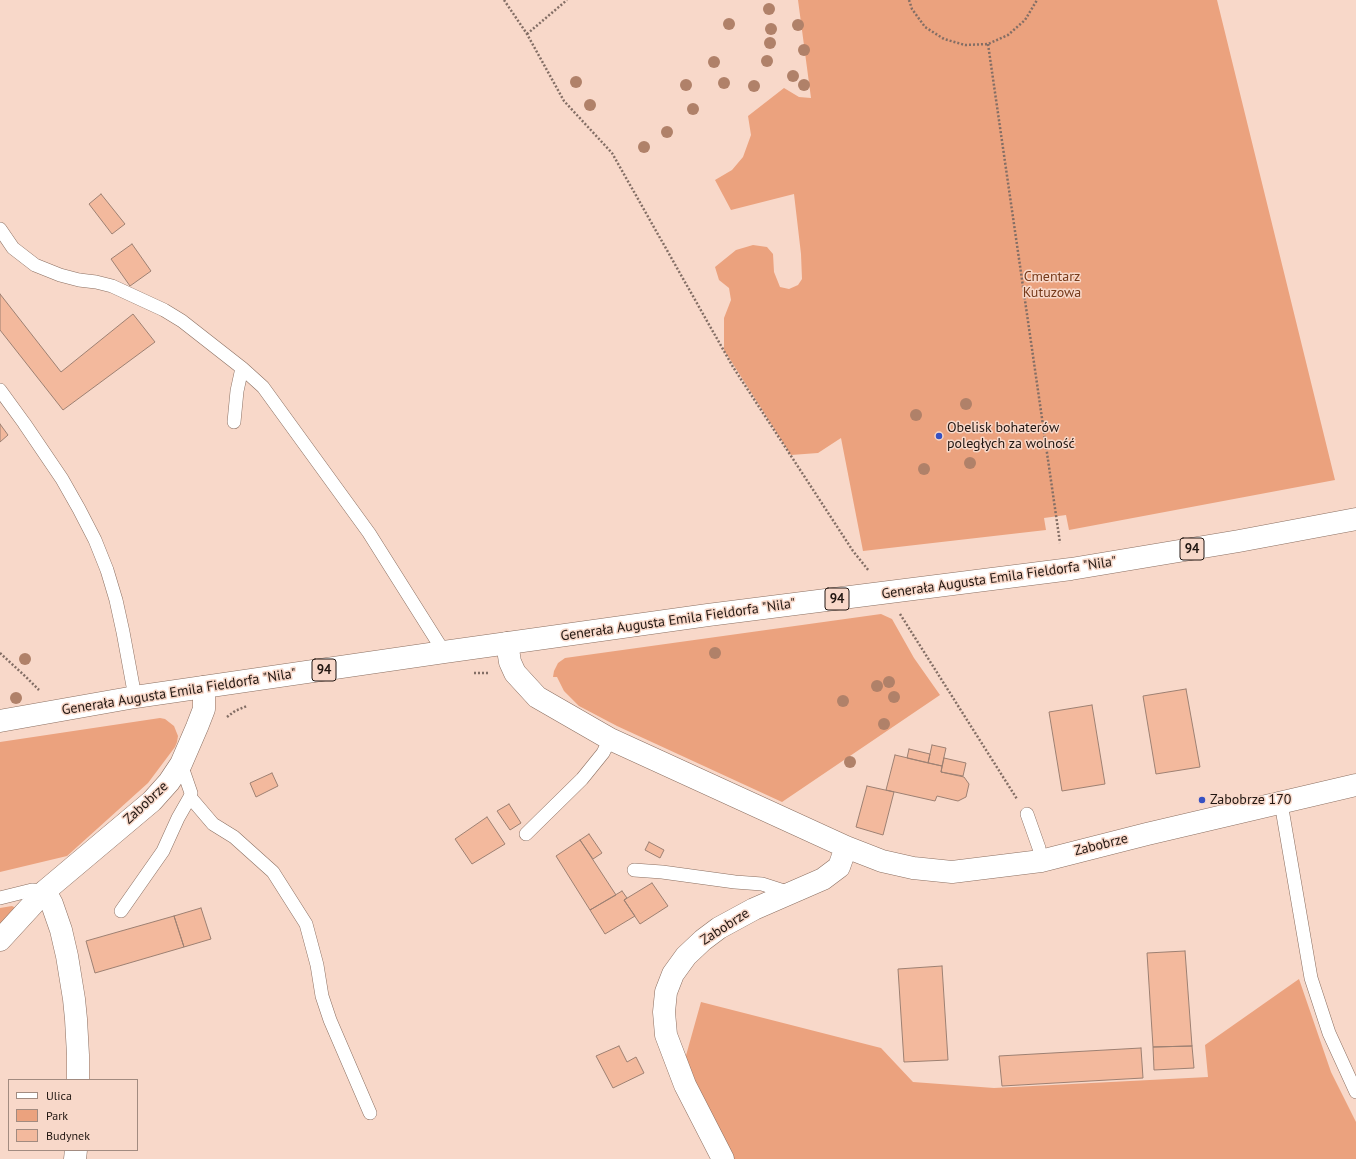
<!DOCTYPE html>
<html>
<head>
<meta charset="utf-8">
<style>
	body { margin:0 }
	#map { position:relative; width:1356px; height:1159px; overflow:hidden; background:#f8d8c9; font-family:"PT Sans",sans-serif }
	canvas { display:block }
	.legend { position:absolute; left:8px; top:1079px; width:130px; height:72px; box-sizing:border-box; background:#f8d8c9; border:1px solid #a28b80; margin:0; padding:5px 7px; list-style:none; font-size:12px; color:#221712 }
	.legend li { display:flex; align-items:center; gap:8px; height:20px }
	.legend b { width:20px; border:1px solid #a28b80 }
</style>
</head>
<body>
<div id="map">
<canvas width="1356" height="1159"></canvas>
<ul class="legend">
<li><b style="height:5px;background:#fff"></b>Ulica</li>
<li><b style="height:11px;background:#eba27e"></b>Park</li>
<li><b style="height:11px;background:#f3b99d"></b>Budynek</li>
</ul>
</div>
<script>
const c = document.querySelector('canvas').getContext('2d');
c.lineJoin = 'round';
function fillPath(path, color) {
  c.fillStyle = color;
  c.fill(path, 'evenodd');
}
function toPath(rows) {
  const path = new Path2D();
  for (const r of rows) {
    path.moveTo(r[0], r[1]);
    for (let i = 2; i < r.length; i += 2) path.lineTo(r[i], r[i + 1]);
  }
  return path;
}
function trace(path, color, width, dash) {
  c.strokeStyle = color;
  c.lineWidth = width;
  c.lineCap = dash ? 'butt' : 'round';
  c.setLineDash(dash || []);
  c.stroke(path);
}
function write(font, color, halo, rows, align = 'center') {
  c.font = font + ' "PT Sans",sans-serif';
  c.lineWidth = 3;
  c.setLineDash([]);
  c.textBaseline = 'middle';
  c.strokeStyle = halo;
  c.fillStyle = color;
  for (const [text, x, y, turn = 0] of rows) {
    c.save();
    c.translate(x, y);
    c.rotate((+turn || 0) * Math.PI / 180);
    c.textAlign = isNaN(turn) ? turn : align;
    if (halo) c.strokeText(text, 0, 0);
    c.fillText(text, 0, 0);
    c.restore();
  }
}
fillPath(toPath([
	[798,0,1217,0,1335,480,1069,530,1066,515,1044,518,1046,530,863,551,841,438,818,453,791,455,724,350,724,318,731,300,729,288,719,280,715,267,736,250,753,245,767,247,773,254,774,272,780,287,789,289,798,285,802,279,801,254,794,194,731,210,715,180,732,170,743,157,751,135,748,116,784,88,799,97,811,98],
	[881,614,892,619,914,658,940,695,782,802,617,726,579,706,564,691,557,677,553,677,554,671,558,663,565,658],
	[160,718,165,719,174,726,178,736,177,742,175,747,148,783,67,856,0,872,0,742],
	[12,906,16,908,0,925,0,908],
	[1299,979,1331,1072,1356,1122,1356,1159,716,1159,678,1084,701,1002,881,1048,913,1082,994,1088,1208,1077,1205,1045]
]), '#eba27e');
const building = toPath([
	[101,194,125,224,112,234,89,204,101,194],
	[132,244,151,271,130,286,111,259,132,244],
	[0,294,61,372,133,314,155,342,63,410,0,330,0,294],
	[0,424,8,435,0,442,0,424],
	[1186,689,1200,767,1156,774,1143,696,1186,689],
	[1092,705,1105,784,1062,791,1049,712,1092,705],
	[932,745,946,748,942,766,928,763,932,745],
	[909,749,930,754,928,763,907,758,909,749],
	[895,755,942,766,941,772,964,777,969,784,966,797,958,801,937,796,935,801,886,790,895,755],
	[944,758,966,763,963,776,941,772,944,758],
	[272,773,278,786,256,797,250,783,272,773],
	[867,786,894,792,883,835,856,827,867,786],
	[509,804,521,823,510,830,497,811,509,804],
	[487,817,505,844,472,864,455,839,487,817],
	[589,834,602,853,593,859,580,840,589,834],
	[580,840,616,895,590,910,556,856,580,840],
	[649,842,664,850,660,858,645,850,649,842],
	[652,883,668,906,640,924,624,900,652,883],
	[622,891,627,898,624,900,635,916,605,934,590,910,622,891],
	[201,908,211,939,184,947,174,916,201,908],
	[174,916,184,947,95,973,86,941,174,916],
	[1185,951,1192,1046,1153,1047,1147,953,1185,951],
	[942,966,948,1060,904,1062,898,969,942,966],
	[619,1046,627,1062,636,1057,644,1073,613,1088,596,1056,619,1046],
	[1192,1046,1194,1068,1154,1070,1153,1047,1192,1046],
	[1141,1048,1143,1078,1002,1086,999,1056,1141,1048]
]);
fillPath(building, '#f3b99d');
trace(building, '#9d8072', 1);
const service = toPath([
	[0,229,13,248,35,265,60,275,79,280,96,282,112,286,164,310,182,321,242,368,263,387,369,533,444,652],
	[0,390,24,423,62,479,79,509,95,540,107,570,116,600,123,632,135,697],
	[234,422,237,391,242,368],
	[181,764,191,793,190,797,213,824,234,837,273,872,306,924,317,965,322,996,330,1020,370,1113],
	[1281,803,1311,978,1329,1033,1356,1092],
	[1027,814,1039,848,1041,861],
	[526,834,582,779,603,753,610,739],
	[634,870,662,872,735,882,762,884,790,893],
	[0,898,32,890,45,891],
	[121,911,163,851,178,818,190,797]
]);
const minor = toPath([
	[507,643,510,662,515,673,537,697,610,739,846,847,882,861,913,868,952,872,1041,861,1147,834,1356,785],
	[45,891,52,904,61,930,67,956,74,999,76,1019,78,1055,78,1080],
	[0,940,45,891,152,801,169,782,181,764,197,727,204,709,204,687],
	[75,1159,76,1150],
	[723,1159,685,1085,666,1035,664,1012,666,992,673,974,686,956,703,940,719,928,754,909,823,879,839,867,846,847]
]);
const primary = toPath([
	[0,721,135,697,444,652,708,615,1071,569,1239,541,1356,519]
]);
trace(service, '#8b6f61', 14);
trace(minor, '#8b6f61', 23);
trace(primary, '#8b6f61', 23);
trace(toPath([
	[504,0,527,34,564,101,612,153,733,367,853,551,869,571],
	[909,0,912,9,925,27,944,39,965,45,988,44,1008,35,1025,20,1037,0],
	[527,34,567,0],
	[988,44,1060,543],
	[900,614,1017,799],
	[0,653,26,677,39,690],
	[474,673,489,673],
	[227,717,235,711,247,706]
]), '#836e65', 2.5, [2, 2]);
trace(service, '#fff', 13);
trace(minor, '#fff', 22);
trace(primary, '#fff', 22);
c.fillStyle = '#b08169';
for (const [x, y] of [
	[769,9],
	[729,24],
	[798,25],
	[771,29],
	[770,43],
	[804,50],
	[767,61],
	[714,62],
	[793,76],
	[576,82],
	[724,83],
	[686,85],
	[804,85],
	[754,86],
	[590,105],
	[693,109],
	[667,132],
	[644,147],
	[966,404],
	[916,415],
	[970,463],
	[924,469],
	[715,653],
	[25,659],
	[889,682],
	[877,686],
	[894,697],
	[16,698],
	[843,701],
	[884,724],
	[850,762]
]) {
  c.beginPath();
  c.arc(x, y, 6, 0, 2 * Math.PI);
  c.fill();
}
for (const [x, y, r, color] of [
	[939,436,4,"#3651c2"],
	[1202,800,4,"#3651c2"]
]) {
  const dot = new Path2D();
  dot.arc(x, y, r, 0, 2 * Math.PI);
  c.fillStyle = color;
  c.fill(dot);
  trace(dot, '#f8d8c9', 1.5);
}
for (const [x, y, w] of [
	[1192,549,24],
	[837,599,24],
	[324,670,24]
]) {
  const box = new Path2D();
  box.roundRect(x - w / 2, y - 11, w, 22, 3);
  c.fillStyle = '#f8d8c9';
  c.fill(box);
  trace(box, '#221712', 1);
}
write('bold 13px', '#221712', null, [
	["94",1192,549],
	["94",837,599],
	["94",324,670]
]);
write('14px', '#763a1a', '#f8d8c9', [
	["Cmentarz",1052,277],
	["Kutuzowa",1052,293]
]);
write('14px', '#221712', '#f8d8c9', [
	["Obelisk bohaterów",947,428],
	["poległych za wolność",947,444],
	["Zabobrze 170",1210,800]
], 'left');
write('14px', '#221712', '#f8d8c9', [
	["Generała Augusta Emila Fieldorfa \"Nila\"",999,578,-8],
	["Generała Augusta Emila Fieldorfa \"Nila\"",678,620,-8],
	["Generała Augusta Emila Fieldorfa \"Nila\"",179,692,-9],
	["Zabobrze",146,803,-43],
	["Zabobrze",1101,845,-14],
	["Zabobrze",725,927,-33]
]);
</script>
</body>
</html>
